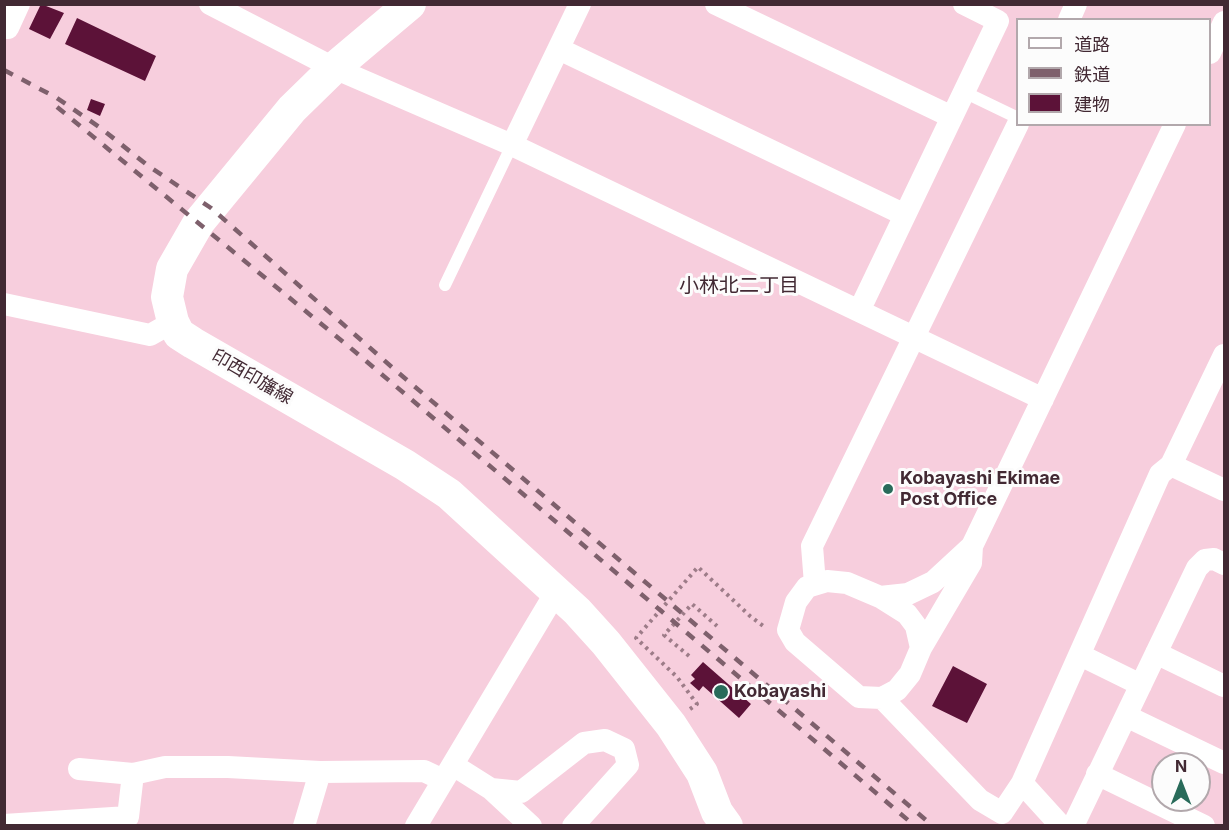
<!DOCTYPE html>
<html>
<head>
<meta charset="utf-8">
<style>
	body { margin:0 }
	#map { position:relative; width:1229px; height:830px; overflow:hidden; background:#f7cedd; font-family:Inter,"Noto Sans JP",sans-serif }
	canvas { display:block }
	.frame { position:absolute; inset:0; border:6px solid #422933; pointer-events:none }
	.legend { position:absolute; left:1016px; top:18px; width:195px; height:108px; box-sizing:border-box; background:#fcfcfc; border:2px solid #b2a8ac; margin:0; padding:8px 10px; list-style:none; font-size:18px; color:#422933 }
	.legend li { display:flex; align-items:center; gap:12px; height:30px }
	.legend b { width:30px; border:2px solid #b2a8ac }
	.north { position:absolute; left:1151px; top:752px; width:60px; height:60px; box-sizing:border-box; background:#fcfcfc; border:2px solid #b2a8ac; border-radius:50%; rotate:0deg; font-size:16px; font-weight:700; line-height:24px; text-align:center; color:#422933 }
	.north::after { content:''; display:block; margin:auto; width:21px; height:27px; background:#296b5a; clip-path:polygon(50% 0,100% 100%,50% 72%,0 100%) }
</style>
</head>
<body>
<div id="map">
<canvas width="1229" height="830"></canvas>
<div class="frame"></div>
<ul class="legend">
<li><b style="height:8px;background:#fff"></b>道路</li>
<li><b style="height:8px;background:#7e606c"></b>鉄道</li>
<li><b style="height:16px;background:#5c1238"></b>建物</li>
</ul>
<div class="north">N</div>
</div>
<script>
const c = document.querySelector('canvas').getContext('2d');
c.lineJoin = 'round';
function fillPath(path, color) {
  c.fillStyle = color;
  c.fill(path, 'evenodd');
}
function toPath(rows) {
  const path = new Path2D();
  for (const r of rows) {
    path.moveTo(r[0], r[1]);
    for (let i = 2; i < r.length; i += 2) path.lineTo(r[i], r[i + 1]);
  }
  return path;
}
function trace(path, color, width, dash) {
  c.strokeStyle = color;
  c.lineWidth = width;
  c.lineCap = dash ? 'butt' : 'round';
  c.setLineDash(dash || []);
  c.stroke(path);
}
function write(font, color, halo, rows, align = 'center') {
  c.font = font + ' Inter,"Noto Sans JP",sans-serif';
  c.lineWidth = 6;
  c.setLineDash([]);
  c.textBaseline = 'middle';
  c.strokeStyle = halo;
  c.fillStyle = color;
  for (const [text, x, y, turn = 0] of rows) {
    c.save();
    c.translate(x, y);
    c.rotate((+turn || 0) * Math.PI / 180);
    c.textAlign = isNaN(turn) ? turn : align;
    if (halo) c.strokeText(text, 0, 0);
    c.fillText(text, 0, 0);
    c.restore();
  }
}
fillPath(toPath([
	[41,4,64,13,50,39,29,29],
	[77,18,156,56,145,81,65,44],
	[91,99,105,104,100,116,87,110],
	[703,662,751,704,739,718,703,686,699,691,690,683,695,679,691,675],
	[953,666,987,684,967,723,932,706]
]), '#5c1238');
trace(toPath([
	[689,656,664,635,692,604,717,626],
	[690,709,697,704,677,677,636,638,698,567,750,616,766,628]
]), '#9d7c88', 4, [3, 4.5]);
trace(toPath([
	[964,92,1018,118],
	[445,285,512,145]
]), '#fff', 12);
trace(toPath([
	[210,4,334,68,512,145,1043,399],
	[716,4,952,117],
	[1069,20,1076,4],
	[4,27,8,28,19,4],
	[559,49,905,215],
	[1210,53,1224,22],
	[512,145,580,4],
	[4,304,150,335,173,322],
	[859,311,998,21,964,4],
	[1224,355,1171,465,1224,490],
	[972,546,971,563,921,648,910,674,897,690,882,698,859,697,795,642,788,630,796,602,807,587,827,581,847,583,880,597,908,594,933,582,972,546,1175,124],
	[815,584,812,546,1018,124],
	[880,597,907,614,916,626,921,648],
	[1156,653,1224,686],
	[1080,655,1141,685],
	[882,698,980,800,1002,813,1022,783,1160,474,1171,465],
	[1126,716,1224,763],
	[453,765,491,789,531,826],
	[79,769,133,774,165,767,228,767,320,772,424,771,443,780],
	[1097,774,1204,826],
	[1022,783,1061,826],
	[491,789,521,792,584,743,605,740,624,749,628,765,573,826],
	[4,825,128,817,133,774],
	[304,826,320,772],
	[416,826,556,592],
	[1073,826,1197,568,1205,560,1214,559,1224,564]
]), '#fff', 22);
trace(toPath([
	[410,4,334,68,292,109,199,222,172,269,167,297,173,322,179,334,193,343,405,465,449,494,577,611,606,643,671,725,702,773,717,812,727,826]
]), '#fff', 32);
trace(toPath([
	[4,70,57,98,102,129,147,165,211,208,394,369,933,826],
	[57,107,353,350,915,826]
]), '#7e606c', 4.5, [10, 10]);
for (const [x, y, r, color] of [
	[888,489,6,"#296b5a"],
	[721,692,8,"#296b5a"]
]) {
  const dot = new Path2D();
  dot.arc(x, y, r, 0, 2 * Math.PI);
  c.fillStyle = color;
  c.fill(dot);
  trace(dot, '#fcfcfc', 2);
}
write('18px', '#422933', '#fcfcfc', [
	["印西印旛線",252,377,30]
]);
write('bold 18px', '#422933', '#fcfcfc', [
	["Kobayashi Ekimae",900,479],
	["Post Office",900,500],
	["Kobayashi",734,692]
], 'left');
write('20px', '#422933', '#fcfcfc', [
	["小林北二丁目",739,286]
]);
</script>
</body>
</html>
